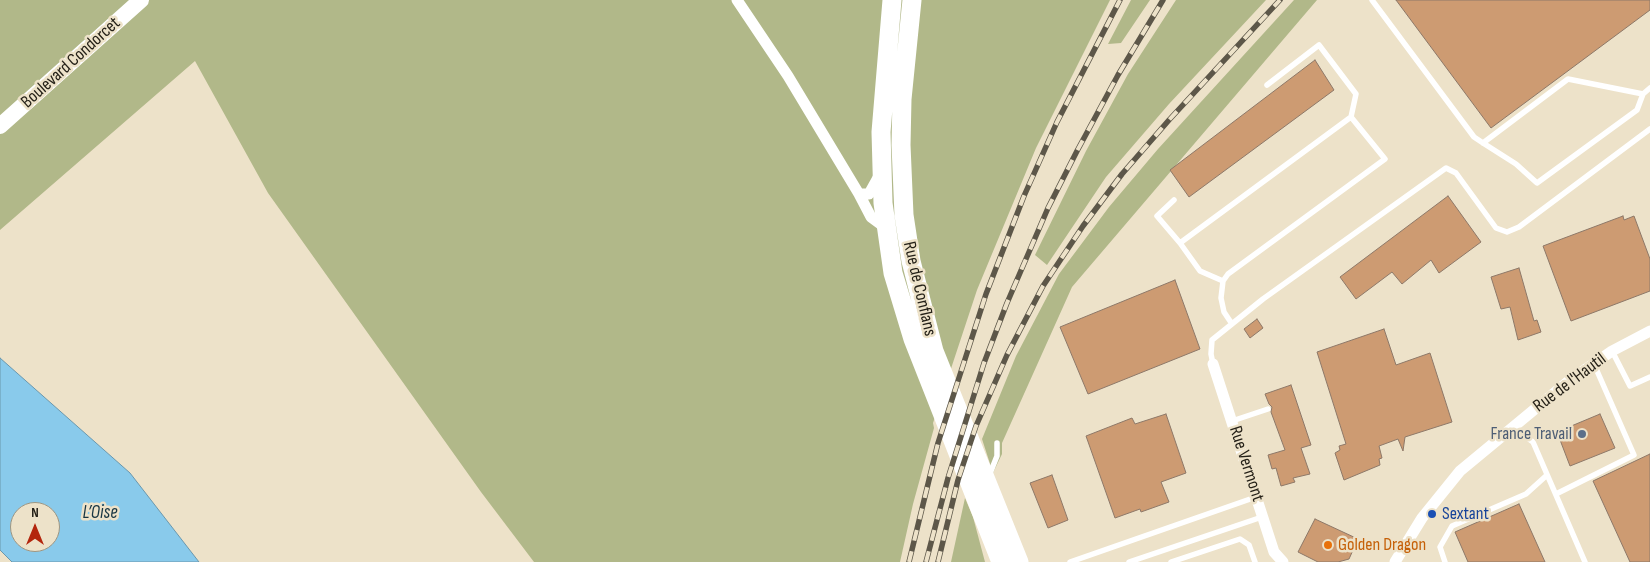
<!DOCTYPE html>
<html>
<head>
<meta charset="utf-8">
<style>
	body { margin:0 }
	#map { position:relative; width:1650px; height:562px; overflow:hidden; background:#ede2c9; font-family:"Sofia Sans Condensed",sans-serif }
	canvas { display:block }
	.north { position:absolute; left:10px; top:502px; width:50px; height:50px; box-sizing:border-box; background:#ede2c9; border:1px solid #9d9582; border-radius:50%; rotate:0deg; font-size:14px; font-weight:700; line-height:20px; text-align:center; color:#252118 }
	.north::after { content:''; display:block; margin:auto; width:18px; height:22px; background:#b3260d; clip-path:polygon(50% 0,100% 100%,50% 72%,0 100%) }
</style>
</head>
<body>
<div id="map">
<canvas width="1650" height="562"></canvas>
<div class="north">N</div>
</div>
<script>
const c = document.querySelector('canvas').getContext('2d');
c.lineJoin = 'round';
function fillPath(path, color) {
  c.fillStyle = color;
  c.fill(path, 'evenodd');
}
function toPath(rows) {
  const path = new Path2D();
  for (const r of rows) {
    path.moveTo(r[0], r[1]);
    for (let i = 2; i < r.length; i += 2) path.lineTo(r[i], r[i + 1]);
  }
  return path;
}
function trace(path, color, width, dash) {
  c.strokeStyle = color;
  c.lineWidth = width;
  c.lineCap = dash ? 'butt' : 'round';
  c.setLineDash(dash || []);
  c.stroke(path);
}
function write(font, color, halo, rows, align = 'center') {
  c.font = font + ' "Sofia Sans Condensed",sans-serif';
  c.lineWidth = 5;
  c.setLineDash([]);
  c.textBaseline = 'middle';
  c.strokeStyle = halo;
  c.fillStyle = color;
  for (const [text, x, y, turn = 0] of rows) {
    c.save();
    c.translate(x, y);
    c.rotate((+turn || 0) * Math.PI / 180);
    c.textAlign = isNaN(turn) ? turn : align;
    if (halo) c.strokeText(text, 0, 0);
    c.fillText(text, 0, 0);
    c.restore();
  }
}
fillPath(toPath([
	[0,0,1110,0,1036,148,977,290,933,423,934,428,913,504,900,562,534,562,481,492,268,193,195,61,0,230],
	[1131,0,1150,0,1121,43,1108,44],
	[1176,0,1266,0,1169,104,1106,177,1047,265,1035,255,1086,151,1128,74],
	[1294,0,1317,0,1072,287,1002,443,1002,454,993,473,982,439,1016,356,1059,274,1109,207,1158,149],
	[965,498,973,517,985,562,951,562]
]), '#b1b889');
const water = toPath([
	[0,358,130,473,199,562,12,562,0,550,0,358],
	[20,512,50,512,50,542,20,542,20,512]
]);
fillPath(water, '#89caeb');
trace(water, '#6b97ac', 1);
const building = toPath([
	[1396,0,1650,0,1650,10,1491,128,1396,0],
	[1315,60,1334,90,1189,197,1170,170,1315,60],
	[1448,196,1481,242,1439,273,1431,260,1402,284,1392,272,1356,299,1340,277,1448,196],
	[1623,216,1624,220,1634,216,1650,259,1650,291,1571,321,1543,246,1623,216],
	[1519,268,1534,321,1537,320,1541,332,1518,340,1510,307,1501,309,1491,277,1519,268],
	[1175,280,1200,349,1088,394,1060,327,1175,280],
	[1257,319,1263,328,1250,338,1244,329,1257,319],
	[1384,329,1396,365,1430,353,1452,422,1405,437,1403,451,1398,439,1379,446,1382,458,1379,459,1380,465,1344,480,1335,453,1340,450,1339,446,1346,444,1317,352,1384,329],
	[1291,385,1311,445,1301,448,1310,474,1293,478,1295,482,1281,486,1276,468,1272,469,1268,455,1285,450,1271,412,1272,407,1269,404,1265,394,1291,385],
	[1166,414,1186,473,1161,482,1169,502,1141,512,1140,509,1115,518,1086,436,1132,418,1135,424,1166,414],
	[1600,414,1615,448,1570,466,1557,432,1600,414],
	[1650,454,1650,562,1630,562,1593,481,1650,454],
	[1052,475,1068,520,1048,528,1030,483,1052,475],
	[1519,504,1545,562,1468,562,1455,532,1519,504],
	[1315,519,1358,539,1349,559,1338,562,1318,562,1298,552,1315,519]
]);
fillPath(building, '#cd9b72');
trace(building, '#8d7868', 1);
trace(toPath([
	[1372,0,1474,137,1483,143,1516,164,1537,183,1637,110,1643,94,1568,79,1483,143],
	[1267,85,1319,45,1356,94,1351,117],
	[1643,94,1650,88],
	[1174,200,1157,216,1180,243],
	[1223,281,1200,271,1180,243,1351,117,1385,159,1228,274,1223,281,1221,298,1224,312,1232,324],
	[1612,351,1630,386,1650,377],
	[1213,364,1211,354,1212,340,1263,299,1446,168,1456,173,1496,228,1507,232,1519,227,1650,129],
	[1232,421,1268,409],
	[1512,427,1533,442,1585,562],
	[989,476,997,456,997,443],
	[1556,494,1634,455,1594,364],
	[1070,562,1256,497],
	[1129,562,1262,517],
	[1171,562,1240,539,1249,545,1255,562],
	[1445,562,1440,547,1452,526,1526,494,1547,475]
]), '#fff', 5.5);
trace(toPath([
	[737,0,788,76,859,194,871,217,886,228],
	[859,194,869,194,879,176],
	[1213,364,1274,552,1283,562],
	[1395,562,1422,518,1460,471,1570,380,1612,351,1650,331]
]), '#fff', 11);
trace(toPath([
	[0,126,141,0]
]), '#fff', 16);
trace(toPath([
	[892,0,881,132,883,203,893,273,913,339,1001,562],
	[912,0,902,99,901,145,904,215,911,261,934,351,1019,562]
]), '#fff', 19);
const rail = toPath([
	[909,562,938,443,986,294,1024,196,1057,122,1120,0],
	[926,562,948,478,984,363,1007,303,1048,208,1077,151,1118,75,1163,0],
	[938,562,958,480,976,426,1007,355,1043,286,1083,226,1122,174,1169,120,1280,0]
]);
trace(rail, '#5d5749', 5.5);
trace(rail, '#ede2c9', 4, [11]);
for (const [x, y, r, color] of [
	[1582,434,5,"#5c6f8a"],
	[1432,514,5,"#1a4fb4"],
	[1328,545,5,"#e8710a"]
]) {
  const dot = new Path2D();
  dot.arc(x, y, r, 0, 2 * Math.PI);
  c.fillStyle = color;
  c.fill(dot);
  trace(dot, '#ede2c9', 2);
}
write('18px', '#252118', '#ede2c9', [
	["Boulevard Condorcet",71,63,-42],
	["Rue de Conflans",919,289,77],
	["Rue de l'Hautil",1570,383,-37],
	["Rue Vermont",1246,464,72]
]);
write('18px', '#4e5e75', '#ede2c9', [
	["France Travail",1572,434]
], 'right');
write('18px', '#164399', '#ede2c9', [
	["Sextant",1442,514]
], 'left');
write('18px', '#c56008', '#ede2c9', [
	["Golden Dragon",1338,545]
], 'left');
write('italic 19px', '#173543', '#ede2c9', [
	["L’Oise",100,513]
]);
</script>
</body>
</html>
